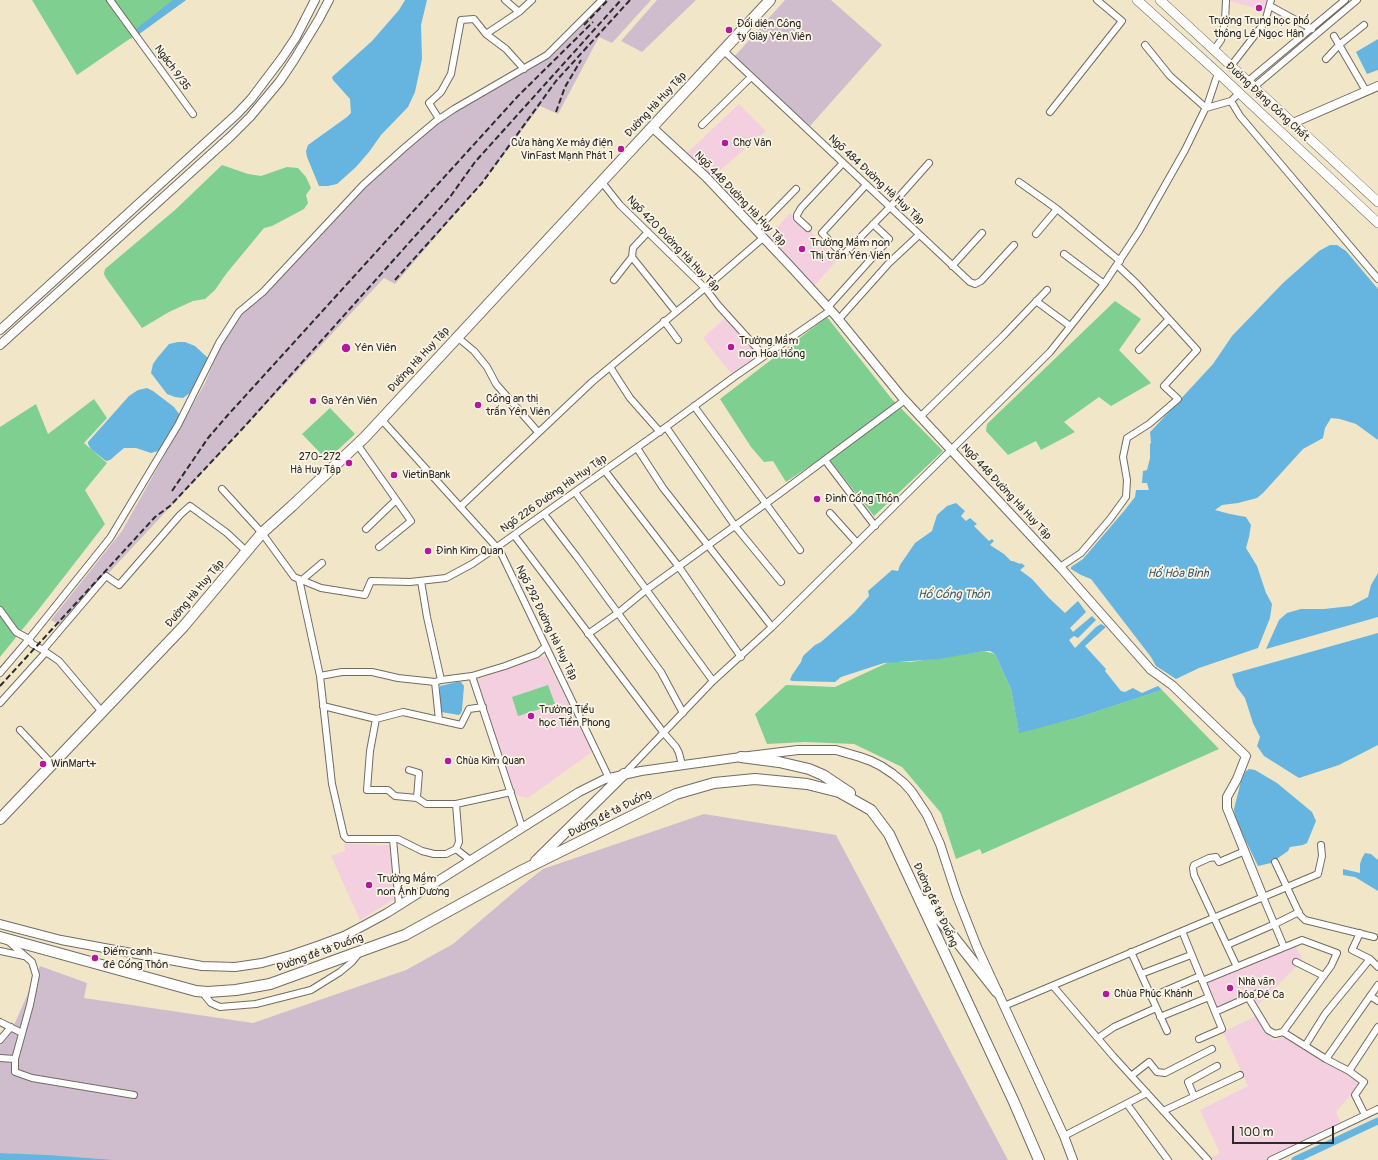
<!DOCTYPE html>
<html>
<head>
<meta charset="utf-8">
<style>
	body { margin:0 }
	#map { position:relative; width:1378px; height:1160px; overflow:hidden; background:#f2e6c9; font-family:Pangolin,sans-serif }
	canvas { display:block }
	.scale { position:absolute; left:1232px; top:1126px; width:102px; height:18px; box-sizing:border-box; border:2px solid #2b2b2b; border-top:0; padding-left:5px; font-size:12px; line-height:14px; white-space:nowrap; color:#2b2b2b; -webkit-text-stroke:3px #fcf5e5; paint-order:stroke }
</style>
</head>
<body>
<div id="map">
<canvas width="1378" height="1160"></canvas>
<div class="scale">100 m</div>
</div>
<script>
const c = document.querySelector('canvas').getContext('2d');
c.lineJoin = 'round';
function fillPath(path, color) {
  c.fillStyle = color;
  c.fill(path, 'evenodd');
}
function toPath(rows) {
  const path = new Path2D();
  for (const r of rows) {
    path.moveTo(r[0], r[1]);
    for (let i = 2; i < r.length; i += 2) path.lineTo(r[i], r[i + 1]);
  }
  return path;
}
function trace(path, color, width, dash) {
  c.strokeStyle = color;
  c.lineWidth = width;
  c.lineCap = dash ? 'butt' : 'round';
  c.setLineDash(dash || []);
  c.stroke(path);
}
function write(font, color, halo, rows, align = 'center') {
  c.font = font + ' Pangolin,sans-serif';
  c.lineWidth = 3.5;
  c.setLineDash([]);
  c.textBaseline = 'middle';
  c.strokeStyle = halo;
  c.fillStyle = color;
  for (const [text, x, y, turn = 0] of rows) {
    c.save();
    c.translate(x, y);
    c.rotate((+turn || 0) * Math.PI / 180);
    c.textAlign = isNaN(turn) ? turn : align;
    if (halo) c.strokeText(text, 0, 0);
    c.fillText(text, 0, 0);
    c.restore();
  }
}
fillPath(toPath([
	[1227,0,1268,0,1265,11],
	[739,104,766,131,710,179,685,155],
	[790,213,839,258,813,287,767,239],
	[726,317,761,356,732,375,703,338],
	[545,656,592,752,528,798,516,795,475,680],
	[344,844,392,845,396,898,360,920,331,856,345,851],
	[1295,945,1303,960,1257,1006,1253,992,1216,1007,1206,983],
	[1256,1016,1273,1041,1284,1036,1361,1083,1336,1112,1342,1126,1266,1160,1214,1160,1212,1157,1220,1153,1200,1110,1248,1086,1223,1032]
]), '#f3cfdf');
fillPath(toPath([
	[605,0,651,0,612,43,599,37,558,114,540,106,488,176,395,284,384,278,60,625,51,620,122,531,205,383,225,336,248,307,265,295,365,188,410,145,438,121,549,54,594,13],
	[657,0,696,0,642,52,621,41],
	[785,0,831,0,882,45,810,126,733,58],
	[704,814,836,835,1008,1160,117,1160,0,1153,0,1045,11,1032,40,966,87,983,84,998,253,1023,406,970,453,944,520,887,543,869]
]), '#cfbdce');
fillPath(toPath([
	[32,0,186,0,139,34,128,40,77,75],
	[222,165,248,174,261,176,287,167,298,168,306,177,311,188,306,195,308,203,304,209,272,226,264,228,226,274,215,290,205,299,193,301,169,312,142,328,106,278,104,274,105,269,175,210],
	[1115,301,1141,319,1119,350,1151,383,1111,406,1099,397,1064,422,1075,432,1041,450,1036,441,1008,455,986,431,987,424],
	[827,317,891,398,943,451,874,516,826,455,786,482,773,461,764,462,751,447,720,399],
	[94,399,107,418,84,443,107,463,85,490,105,524,39,609,0,657,0,427,36,404,48,434],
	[330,408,355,434,327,460,302,434],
	[984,651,995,654,1011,689,1019,732,1077,718,1162,690,1219,749,982,854,980,849,956,859,941,813,902,767,854,744,805,742,767,744,755,714,786,685,835,687,889,662,911,662],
	[548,685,555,704,518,716,512,697]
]), '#7ecf90');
fillPath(toPath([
	[173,0,186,0,139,34,136,29],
	[405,0,427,0,421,25,422,59,415,92,408,107,381,135,369,152,356,167,337,184,328,186,319,186,307,157,306,151,308,145,347,117,351,113,350,99,333,80,332,77,372,41,399,10],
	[1378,39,1378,70,1367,74,1356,52],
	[1330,245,1337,245,1346,251,1378,289,1378,440,1356,424,1340,419,1331,418,1325,428,1323,438,1303,449,1263,493,1257,498,1238,503,1222,505,1215,510,1230,514,1246,517,1251,525,1249,537,1246,548,1257,566,1266,593,1272,604,1270,618,1258,648,1199,668,1176,679,1156,666,1151,657,1091,579,1081,575,1071,569,1071,567,1083,559,1124,511,1135,497,1136,490,1149,490,1147,483,1142,483,1143,471,1147,470,1150,458,1150,444,1151,443,1150,432,1153,429,1213,364,1232,336,1283,283,1319,251],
	[178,342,185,342,195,346,209,359,211,367,203,383,183,398,175,397,167,394,151,373,153,364,158,357,169,344],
	[147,388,153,391,174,407,182,418,158,451,151,453,136,448,124,448,110,460,106,461,91,449,88,444,88,442,129,396,138,390],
	[956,503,965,511,961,516,966,521,970,518,977,524,974,526,989,541,992,539,994,541,990,545,1004,554,1011,561,1013,561,1020,564,1021,563,1025,566,1020,570,1032,579,1049,598,1065,613,1078,601,1086,612,1070,628,1073,632,1092,616,1096,620,1078,638,1074,636,1069,640,1075,648,1096,627,1101,624,1106,627,1085,646,1106,669,1105,671,1121,691,1125,692,1133,688,1142,693,1158,686,1162,690,1077,718,1019,733,1011,689,995,654,990,651,984,651,939,659,884,663,841,677,835,682,792,681,790,680,792,675,801,662,803,656,815,645,821,642,854,613,869,596,868,591,892,570,898,571,900,565,915,543,932,531,937,515,947,506],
	[1378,573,1378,617,1266,649,1279,620,1287,613,1301,609,1324,609,1351,606,1368,597,1371,585],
	[1378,633,1378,745,1339,765,1299,778,1264,756,1257,746,1260,737,1253,723,1245,698,1236,686,1232,674],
	[457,682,461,682,464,686,462,710,461,713,459,715,441,712,439,699,440,686],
	[1249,769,1255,770,1277,783,1312,812,1316,821,1307,843,1303,845,1290,847,1288,851,1271,863,1258,866,1235,819,1234,809,1242,777,1246,771],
	[1365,853,1371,854,1378,860,1378,891,1355,877,1343,875,1343,869,1360,873,1360,864,1362,858],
	[0,1153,47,1155,116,1160,0,1160]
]), '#66b4e0');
trace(toPath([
	[1295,1160,1378,1121]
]), '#66b4e0', 7);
const minor = toPath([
	[110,0,193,114],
	[505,0,519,12],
	[1270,6,1312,29],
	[486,34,519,12,532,0],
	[1334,36,1366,91],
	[1145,45,1170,76,1206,108,1231,101],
	[723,50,970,282,975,284,981,281,1014,245],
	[1214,50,1221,40,1225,21,1226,0],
	[1326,59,1339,45,1364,25],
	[1231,66,1265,22,1271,0],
	[1248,81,1345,0],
	[1254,87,1357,0],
	[1239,93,1231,101,1240,116,1378,279],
	[1050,112,1122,21,1097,0],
	[439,119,429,103,441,92,451,74,461,20,474,19,486,34,506,49,524,69],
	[702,125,751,77],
	[601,181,620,205,705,288,718,305,764,356],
	[1019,182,1057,209,1120,261],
	[866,185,822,233,843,255,890,207,929,163],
	[808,228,797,218,797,215,801,208,843,163],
	[756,230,796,189],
	[648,232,633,248,632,257,676,312],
	[1036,234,1057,209],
	[1064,254,1104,284],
	[952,266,982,233],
	[614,280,632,257],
	[1036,301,1070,326],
	[828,307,889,239,873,224],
	[839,319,889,263,919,235],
	[664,321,678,340],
	[457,337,474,351,487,367,496,384,538,432],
	[1139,350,1169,319],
	[610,367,630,398,660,432],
	[694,406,800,550],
	[920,417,1003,336,1047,290],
	[381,419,500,551,609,778],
	[666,427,735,526,781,582],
	[357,444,411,521,379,547],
	[637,448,663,488,772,627],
	[825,460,875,526],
	[605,471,679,567,741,657],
	[222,489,262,533,294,577,321,588,365,595,371,581,410,582,446,578,472,564,497,547,666,427,734,377,831,310],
	[575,492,713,681],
	[460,507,592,382,705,288,763,238],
	[830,513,857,543],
	[544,514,577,557,661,672,683,713],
	[366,529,396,500],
	[514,535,663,732,676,747,679,753,682,765],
	[1060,567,1081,553,1110,519,1126,497,1127,480,1123,457,1127,438,1149,424,1178,399,1164,386,1197,350,1137,284,1117,265],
	[299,579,320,676,332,784,344,836,347,839,398,839,422,851,434,854,446,854,456,849,459,842,456,804],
	[302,580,322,563],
	[421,581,427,617,441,680],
	[0,610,16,632,29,639],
	[588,634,618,613,646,590,779,494,905,400],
	[29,639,32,644,43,650,59,661,103,713],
	[43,650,106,576,119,585,180,515,190,506,227,533,246,551],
	[0,673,29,639,110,538,178,425,219,343,239,312,263,292,363,185,404,148,436,121,454,109,547,55,602,0],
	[320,676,342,672,372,672,398,678,435,682,441,680,472,676,505,666,537,654,545,647],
	[472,676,522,827],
	[435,682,439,720],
	[0,703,46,652],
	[323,706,376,719,403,712,461,725,469,709,483,707],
	[376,719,370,751,367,790,388,790,395,796,417,798],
	[20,730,53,765],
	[409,770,419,773,417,798,426,804,456,804,511,792],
	[624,774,713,681,772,627,1050,352,1104,284,1139,231,1185,150,1208,103,1218,73],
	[393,839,399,905],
	[456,849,470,860],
	[1275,862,1300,915,1305,920,1374,937],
	[1263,897,1284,947],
	[1182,931,1222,1029,1199,1039],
	[1360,933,1352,950,1370,959,1378,967],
	[8,941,32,962,36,975,30,1005,15,1059,15,1072,32,1078,134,1095],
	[1227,945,1275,924,1299,912],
	[0,951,24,956],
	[1131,952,1167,1031],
	[1296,962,1324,976],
	[1237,967,1194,875,1193,868,1194,865,1209,858,1216,857,1219,862,1245,851],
	[1141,974,1191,955],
	[1202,981,1302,940,1337,953,1331,966,1283,1032],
	[1053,986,1113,1056,1208,1160],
	[202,992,211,1003,220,1007,256,1004,311,990,340,972,352,962,360,952],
	[1370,996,1378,1001],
	[1151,997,1200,976],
	[1248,997,1268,1030,1275,1034,1283,1032,1326,1059,1349,1071,1364,1082,1355,1095,1365,1115],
	[1004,1006,1318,874,1322,856,1321,845],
	[1215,1012,1258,993],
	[1160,1017,1209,997],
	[0,1022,22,1033],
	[1098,1038,1114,1027,1156,1008],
	[0,1040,11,1027],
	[1305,1046,1325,1014,1370,959],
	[0,1058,15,1059],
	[1326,1059,1378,985],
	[1349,1071,1378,1027],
	[1131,1076,1149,1062,1157,1072,1165,1073,1212,1049],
	[1194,1096,1188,1082,1217,1066],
	[1127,1104,1168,1160],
	[1163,1111,1240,1075],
	[1064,1136,1147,1093],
	[1271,1160,1378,1109]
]);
const tertiary = toPath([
	[1293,123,1378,86],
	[652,127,706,177,791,267,835,315,901,396,1060,567,1151,670,1172,685,1246,756,1237,779,1227,797,1227,808,1263,897],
	[0,330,237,114,251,99,282,58,296,37,315,0],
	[0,345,231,136,250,117,280,81,294,60,319,19,329,0],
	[0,924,61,940,202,966,235,967,262,963,291,955,320,945,344,936,365,925,387,913,579,792,605,779,641,771,741,757,798,750,836,750,860,757,871,761,881,766,893,774,904,783,912,792,927,815,940,844,957,896,977,947,1064,1136,1073,1160]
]);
const secondary = toPath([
	[1137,0,1218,73,1378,223],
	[1160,0,1378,202]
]);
const primary = toPath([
	[741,757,779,762,809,769,823,775,850,793],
	[0,819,183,627,262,533,292,506,365,437,770,0],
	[536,861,624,774],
	[925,901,997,992],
	[0,937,196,991,208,992,236,990,270,984,405,935,521,871,676,794,714,783,755,779,807,784,839,792,871,810,889,834,1014,1102,1039,1160]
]);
trace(minor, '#716c62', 8);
trace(tertiary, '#716c62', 10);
trace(secondary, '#716c62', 10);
trace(primary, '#716c62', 12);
trace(minor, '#fff', 6);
trace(tertiary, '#fff', 8);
trace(secondary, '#fff', 9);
trace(primary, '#fff', 10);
trace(toPath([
	[584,25,608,0],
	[556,112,565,87,581,60],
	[395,280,482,183,556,81,630,0],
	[172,491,208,438,227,416,518,96,593,22],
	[0,686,155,517,170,506,245,426,450,197,475,162,621,0]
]), '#2b2b2b', 2, [6, 3]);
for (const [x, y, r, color] of [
	[1259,8,4,"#b5179e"],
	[729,30,4,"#b5179e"],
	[725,143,4,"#b5179e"],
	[621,149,4,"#b5179e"],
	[802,249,4,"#b5179e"],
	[731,347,4,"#b5179e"],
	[346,348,5,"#b5179e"],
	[313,401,4,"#b5179e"],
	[478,405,4,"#b5179e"],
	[349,463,4,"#b5179e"],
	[394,475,4,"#b5179e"],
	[817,499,4,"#b5179e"],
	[428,551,4,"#b5179e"],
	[531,716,4,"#b5179e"],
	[448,761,4,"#b5179e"],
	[43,764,4,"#b5179e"],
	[369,885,4,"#b5179e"],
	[95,958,4,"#b5179e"],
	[1230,988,4,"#b5179e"],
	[1106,994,4,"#b5179e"]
]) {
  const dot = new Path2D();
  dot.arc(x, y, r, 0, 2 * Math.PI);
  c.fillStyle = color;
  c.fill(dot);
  trace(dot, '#fcf5e5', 1.5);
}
write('11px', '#2b2b2b', '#fcf5e5', [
	["Trường Trung học phổ",1259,21,"center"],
	["thông Lê Ngọc Hân",1259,34,"center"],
	["Đối diện Công",737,24],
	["ty Giày Yên Viên",737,37],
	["Cửa hàng Xe máy điện",613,143,"right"],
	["VinFast Mạnh Phát 1",613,156,"right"],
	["Chợ Vân",733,143],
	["Trường Mầm non",810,243],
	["Thị trấn Yên Viên",810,256],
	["Trường Mầm",739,341],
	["non Hoa Hồng",739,354],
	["Yên Viên",355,348],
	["Công an thị",486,399],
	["trấn Yên Viên",486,412],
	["Ga Yên Viên",321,401],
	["270-272",341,457,"right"],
	["Hà Huy Tập",341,470,"right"],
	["VietinBank",402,475],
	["Đình Cống Thôn",825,499],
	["Đình Kim Quan",436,551],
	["Trường Tiểu",539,710],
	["học Tiền Phong",539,723],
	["Chùa Kim Quan",456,761],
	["WinMart+",51,764],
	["Trường Mầm",377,879],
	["non Ánh Dương",377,892],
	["Điếm canh",103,952],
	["đê Cống Thôn",103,965],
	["Nhà văn",1238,982],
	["hóa Đê Ca",1238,995],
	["Chùa Phúc Khánh",1114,994]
], 'left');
write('11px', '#2b2b2b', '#fcf5e5', [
	["Ngách 9/35",172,68,54],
	["Đường Đặng Công Chất",1267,102,43],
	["Đường Hà Huy Tập",656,105,-47],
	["Ngõ 484 Đường Hà Huy Tập",876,180,43],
	["Ngõ 448 Đường Hà Huy Tập",740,199,46],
	["Ngõ 420 Đường Hà Huy Tập",673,244,46],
	["Đường Hà Huy Tập",419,360,-47],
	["Ngõ 448 Đường Hà Huy Tập",1006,492,47],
	["Ngõ 226 Đường Hà Huy Tập",554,494,-35],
	["Đường Hà Huy Tập",195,594,-50],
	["Ngõ 292 Đường Hà Huy Tập",546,623,64],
	["Đường đê tả Đuống",610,814,-27],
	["Đường đê tả Đuống",935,905,65],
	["Đường đê tả Đuống",320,953,-20]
]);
write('italic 12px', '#405b6a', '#fcf5e5', [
	["Hồ Hòa Bình",1178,574],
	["Hồ Cống Thôn",954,595]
]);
</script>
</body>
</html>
